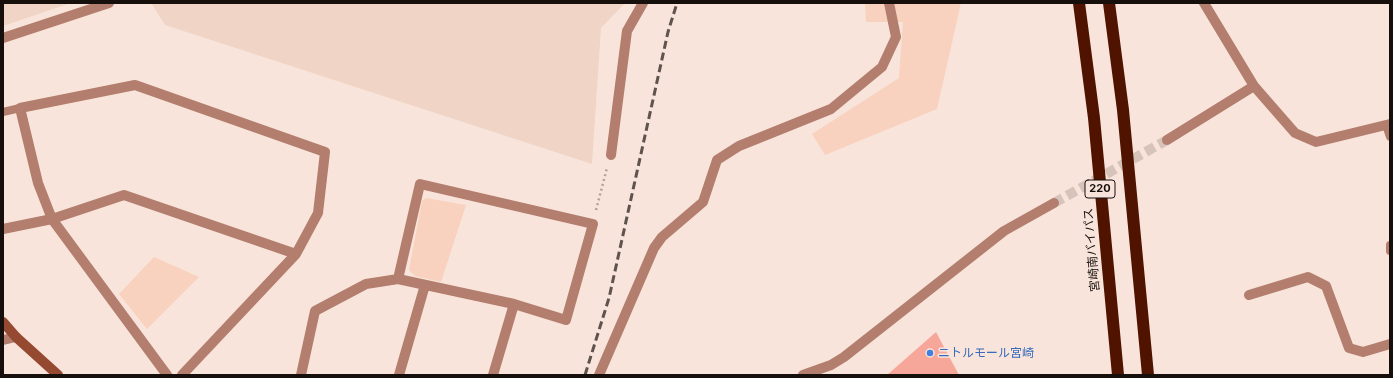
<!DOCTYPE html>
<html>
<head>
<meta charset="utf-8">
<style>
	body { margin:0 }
	#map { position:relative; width:1393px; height:378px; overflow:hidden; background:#f8e4da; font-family:Inter,sans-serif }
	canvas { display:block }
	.frame { position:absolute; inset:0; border:4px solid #160f0c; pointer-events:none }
</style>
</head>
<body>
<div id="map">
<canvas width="1393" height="378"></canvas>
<div class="frame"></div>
</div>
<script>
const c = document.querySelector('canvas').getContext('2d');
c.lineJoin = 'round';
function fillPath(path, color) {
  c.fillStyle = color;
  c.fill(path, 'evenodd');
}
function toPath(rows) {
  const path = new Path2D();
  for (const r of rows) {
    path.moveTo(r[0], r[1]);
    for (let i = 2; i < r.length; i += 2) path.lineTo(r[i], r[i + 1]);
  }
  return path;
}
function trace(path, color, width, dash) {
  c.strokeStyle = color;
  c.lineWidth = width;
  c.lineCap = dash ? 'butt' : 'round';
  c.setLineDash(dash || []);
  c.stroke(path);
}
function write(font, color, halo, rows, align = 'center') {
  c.font = font + ' Inter,"Noto Sans JP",sans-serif';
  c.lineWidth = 3;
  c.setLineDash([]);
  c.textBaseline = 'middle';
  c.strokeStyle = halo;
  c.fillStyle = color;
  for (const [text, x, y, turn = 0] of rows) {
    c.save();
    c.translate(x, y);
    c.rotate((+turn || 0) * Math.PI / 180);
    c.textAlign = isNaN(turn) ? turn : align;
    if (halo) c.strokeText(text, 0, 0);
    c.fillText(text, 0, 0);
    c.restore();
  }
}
fillPath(toPath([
	[3,3,71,3,3,26],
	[151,3,625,3,601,28,592,164,165,25]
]), '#f0d5c7');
fillPath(toPath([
	[865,3,961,3,937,109,825,155,812,134,899,78,903,22,866,22],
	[426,198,466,205,441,282,415,276,409,270,422,201],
	[154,257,199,277,147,329,119,294]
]), '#f8d2be');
fillPath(toPath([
	[936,332,959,375,887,375]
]), '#f7a79a');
trace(toPath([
	[1054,203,1167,140]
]), '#d6c4bb', 10, [10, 5]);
trace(toPath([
	[596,210,607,168]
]), '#b2a29a', 2.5, [2, 3]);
trace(toPath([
	[3,112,20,108],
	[1386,125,1390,137],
	[1390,245,1390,251]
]), '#b37e6d', 8);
trace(toPath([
	[1204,3,1254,86,1295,133,1316,142,1390,124],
	[3,38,109,3],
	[1167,140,1254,86],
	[611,155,627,31,643,3],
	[3,229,52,219,124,195,296,254],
	[1249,295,1308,277,1326,286,1349,348,1363,352,1390,344],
	[3,340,16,337],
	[167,375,52,219,38,183,20,108,135,85,325,152,318,213,296,254,182,375],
	[301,375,315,311,366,284,398,279,514,304,566,320,593,224,420,184,398,279],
	[399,375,425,285],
	[493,375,514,304],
	[599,375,654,248,662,237,703,202,717,160,739,146,831,109,882,67,896,37,889,3],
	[803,375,831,365,844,357,1004,231,1054,203]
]), '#b37e6d', 10);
trace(toPath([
	[3,322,16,337,58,375]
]), '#944930', 10);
trace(toPath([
	[1079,3,1094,118,1118,375],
	[1109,3,1123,110,1148,375]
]), '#4f1300', 12);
trace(toPath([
	[585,375,609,298,668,32,677,3]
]), '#5e534d', 3, [8, 4]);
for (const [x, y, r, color] of [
	[930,353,4,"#3f7fe0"]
]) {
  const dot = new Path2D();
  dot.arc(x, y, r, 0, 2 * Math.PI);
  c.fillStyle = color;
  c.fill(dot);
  trace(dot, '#f8e4da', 1.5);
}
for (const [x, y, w] of [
	[1100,189,30]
]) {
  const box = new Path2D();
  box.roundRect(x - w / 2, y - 9, w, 18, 3);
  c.fillStyle = '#f8e4da';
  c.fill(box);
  trace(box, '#160f0c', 1);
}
write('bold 11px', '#160f0c', null, [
	["220",1100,189]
]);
write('12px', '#160f0c', '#f8e4da', [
	["宮崎南バイパス",1092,250,-95]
]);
write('12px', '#366cbe', '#f8e4da', [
	["ニトルモール宮崎",938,353]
], 'left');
</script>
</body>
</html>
